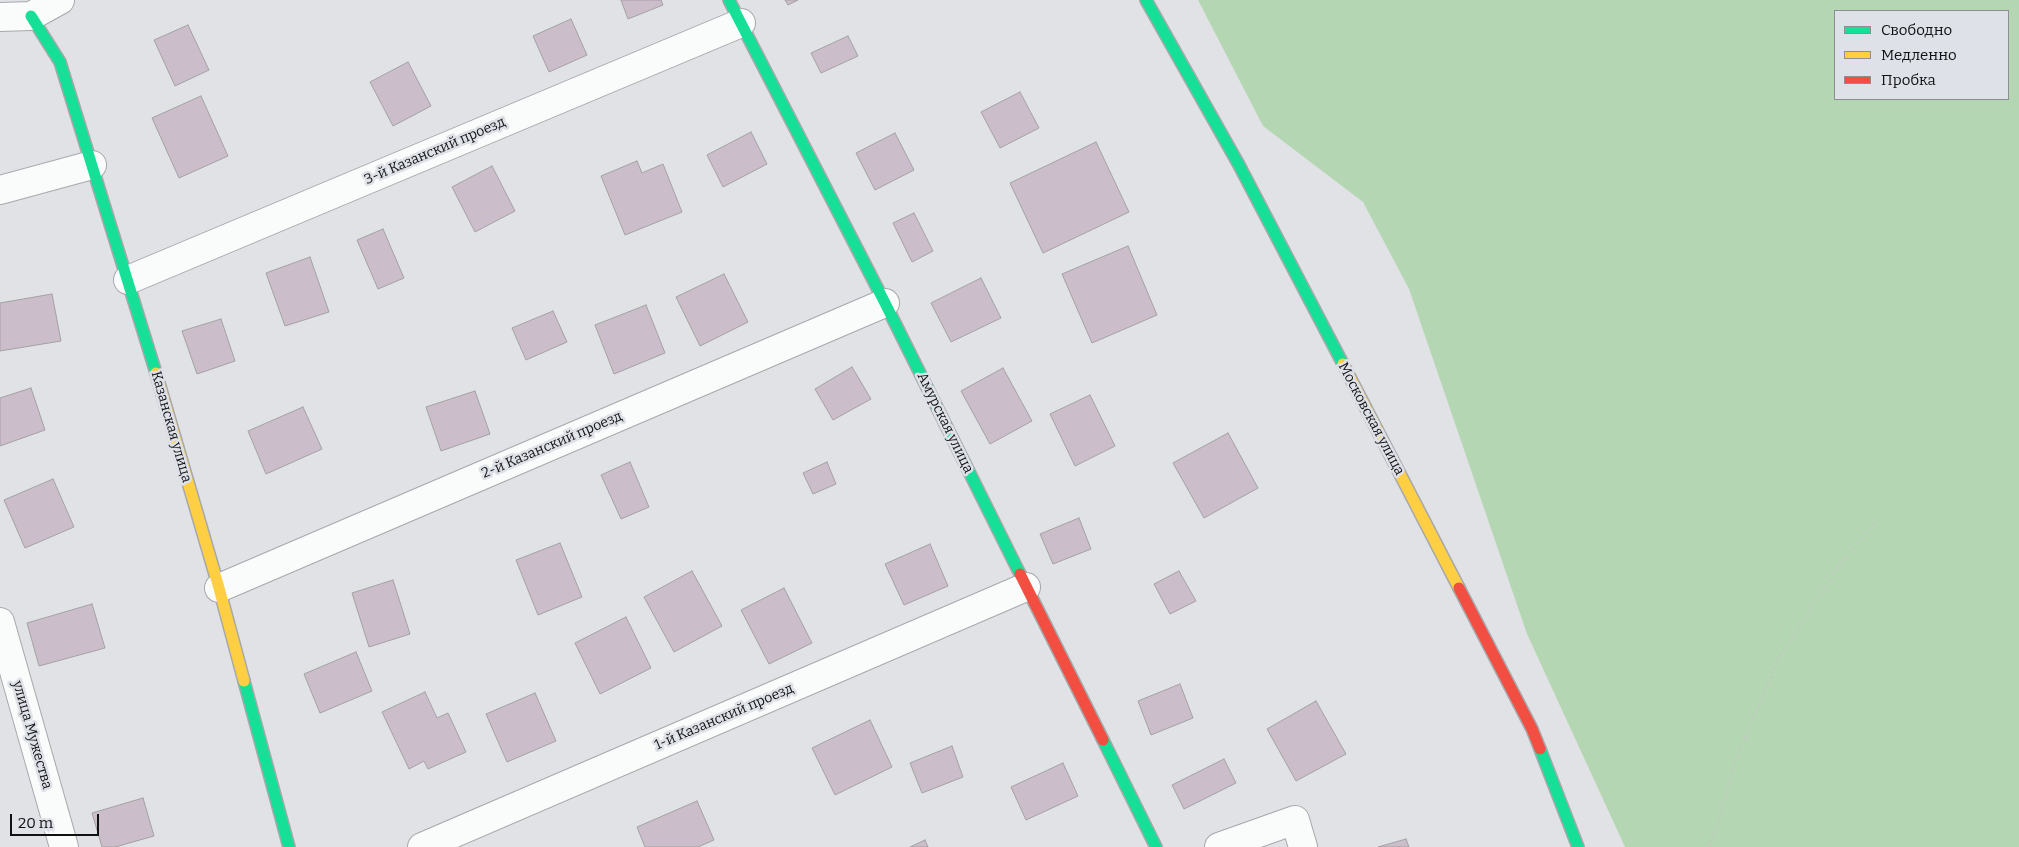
<!DOCTYPE html>
<html>
<head>
<meta charset="utf-8">
<style>
	body { margin:0 }
	#map { position:relative; width:2019px; height:847px; overflow:hidden; background:#e1e2e6; font-family:Bitter,serif }
	canvas { display:block }
	.legend { position:absolute; left:1834px; top:10px; width:175px; height:90px; box-sizing:border-box; background:#dfe1e8; border:1px solid #8c8e93; margin:0; padding:6px 9px; list-style:none; font-size:15px; color:#101113 }
	.legend li { display:flex; align-items:center; gap:10px; height:25px }
	.legend b { width:25px; border:1px solid #8c8e93 }
	.scale { position:absolute; left:10px; top:814px; width:89px; height:22px; box-sizing:border-box; border:2px solid #101113; border-top:0; padding-left:6px; font-size:15px; line-height:18px; white-space:nowrap; color:#101113; -webkit-text-stroke:4px #dfe1e8; paint-order:stroke }
</style>
</head>
<body>
<div id="map">
<canvas width="2019" height="847"></canvas>
<ul class="legend">
<li><b style="height:6px;background:#16e098"></b>Свободно</li>
<li><b style="height:6px;background:#ffcf43"></b>Медленно</li>
<li><b style="height:6px;background:#f24e42"></b>Пробка</li>
</ul>
<div class="scale">20 m</div>
</div>
<script>
const c = document.querySelector('canvas').getContext('2d');
c.lineJoin = 'round';
function fillPath(path, color) {
  c.fillStyle = color;
  c.fill(path, 'evenodd');
}
function toPath(rows) {
  const path = new Path2D();
  for (const r of rows) {
    path.moveTo(r[0], r[1]);
    for (let i = 2; i < r.length; i += 2) path.lineTo(r[i], r[i + 1]);
  }
  return path;
}
function trace(path, color, width, dash) {
  c.strokeStyle = color;
  c.lineWidth = width;
  c.lineCap = dash ? 'butt' : 'round';
  c.setLineDash(dash || []);
  c.stroke(path);
}
function write(font, color, halo, rows, align = 'center') {
  c.font = font + ' Bitter,serif';
  c.lineWidth = 5;
  c.setLineDash([]);
  c.textBaseline = 'middle';
  c.strokeStyle = halo;
  c.fillStyle = color;
  for (const [text, x, y, turn = 0] of rows) {
    c.save();
    c.translate(x, y);
    c.rotate((+turn || 0) * Math.PI / 180);
    c.textAlign = isNaN(turn) ? turn : align;
    if (halo) c.strokeText(text, 0, 0);
    c.fillText(text, 0, 0);
    c.restore();
  }
}
fillPath(toPath([
	[1198,0,2019,0,2019,847,1625,847,1527,634,1409,289,1363,202,1263,126],
	[1835,11,2008,11,2008,99,1835,99]
]), '#b5d6b3');
const building = toPath([
	[621,0,661,0,663,5,628,19,621,0],
	[785,0,798,0,788,5,785,0],
	[571,19,587,55,549,72,533,36,571,19],
	[188,25,209,70,175,86,154,40,188,25],
	[848,36,858,56,821,73,811,53,848,36],
	[408,62,431,106,393,126,370,82,408,62],
	[1020,92,1039,128,1000,148,981,112,1020,92],
	[201,96,228,156,179,178,152,118,201,96],
	[751,132,767,164,723,187,707,155,751,132],
	[895,133,914,170,875,190,856,153,895,133],
	[1096,142,1129,212,1043,253,1010,183,1096,142],
	[637,161,642,173,663,164,682,212,625,235,601,176,637,161],
	[492,166,515,211,475,232,452,187,492,166],
	[914,213,933,251,912,262,893,223,914,213],
	[383,229,404,278,378,289,357,240,383,229],
	[1128,246,1157,315,1092,343,1062,274,1128,246],
	[310,257,329,312,285,326,266,273,310,257],
	[724,274,748,322,700,346,676,297,724,274],
	[981,278,1001,318,951,342,931,303,981,278],
	[52,294,61,341,0,351,0,303,52,294],
	[646,305,665,353,614,374,595,325,646,305],
	[553,311,567,342,526,360,512,328,553,311],
	[221,319,235,361,197,374,182,331,221,319],
	[852,367,871,399,833,420,815,389,852,367],
	[1003,368,1032,421,990,444,961,391,1003,368],
	[31,388,45,430,0,446,0,398,31,388],
	[475,391,490,434,441,451,426,407,475,391],
	[1090,395,1115,446,1075,466,1050,414,1090,395],
	[303,407,322,449,266,474,248,431,303,407],
	[1228,433,1258,488,1204,518,1173,463,1228,433],
	[630,462,649,507,621,519,601,475,630,462],
	[827,462,836,484,813,494,803,473,827,462],
	[53,479,74,527,25,548,4,500,53,479],
	[1079,518,1091,549,1053,564,1040,534,1079,518],
	[560,543,582,597,538,615,516,560,560,543],
	[930,544,948,586,904,605,885,564,930,544],
	[692,571,722,626,674,652,644,597,692,571],
	[1179,571,1196,601,1170,614,1154,584,1179,571],
	[393,580,410,634,369,647,352,593,393,580],
	[784,588,812,643,769,664,741,610,784,588],
	[92,604,105,648,39,666,27,623,92,604],
	[626,617,651,668,600,694,575,643,626,617],
	[356,652,372,691,320,713,304,674,356,652],
	[1180,684,1193,718,1151,735,1138,701,1180,684],
	[425,692,437,718,448,713,466,752,428,769,424,761,409,769,382,712,425,692],
	[535,693,556,741,507,762,486,714,535,693],
	[1316,701,1346,754,1296,781,1267,729,1316,701],
	[870,720,892,767,835,795,812,748,870,720],
	[952,746,963,777,922,793,910,763,952,746],
	[1224,759,1236,783,1184,809,1172,785,1224,759],
	[1063,763,1078,796,1026,820,1011,787,1063,763],
	[143,798,154,836,115,847,102,847,92,813,143,798],
	[697,801,714,840,698,847,645,847,637,827,697,801],
	[1406,839,1409,847,1378,847,1406,839],
	[925,840,928,847,910,847,925,840]
]);
fillPath(building, '#ccbdca');
trace(building, '#a2a1a3', 1);
const street = toPath([
	[0,17,31,16,60,0],
	[0,190,92,165],
	[128,280,741,23],
	[219,588,885,303],
	[0,622,64,847],
	[422,847,1026,587],
	[1219,847,1295,820,1303,847]
]);
const fast = toPath([
	[729,0,885,303,1020,574],
	[1146,0,1239,165,1343,364],
	[31,16,60,62,156,373],
	[244,681,289,847],
	[1103,740,1156,847],
	[1540,749,1578,847]
]);
const slow = toPath([
	[1343,364,1459,588],
	[156,373,219,588,244,681]
]);
const jam = toPath([
	[1020,574,1103,740],
	[1459,588,1532,729,1540,749]
]);
trace(street, '#a7a8ab', 30);
trace(fast, '#a7a8ab', 14);
trace(slow, '#a7a8ab', 14);
trace(jam, '#a7a8ab', 14);
trace(toPath([
	[1710,847,1736,759,1780,655,1837,569,1878,518]
]), '#c3c3c5', 3, [1, 4]);
trace(street, '#fafbfb', 28);
trace(fast, '#16e098', 11);
trace(slow, '#ffcf43', 11);
trace(jam, '#f24e42', 11);
write('14px', '#101113', '#dfe1e8', [
	["3-й Казанский проезд",435,151,-23],
	["Московская улица",1371,419,62],
	["Амурская улица",945,423,64],
	["Казанская улица",171,427,74],
	["2-й Казанский проезд",552,445,-23],
	["1-й Казанский проезд",724,717,-23],
	["улица Мужества",32,735,74]
]);
</script>
</body>
</html>
